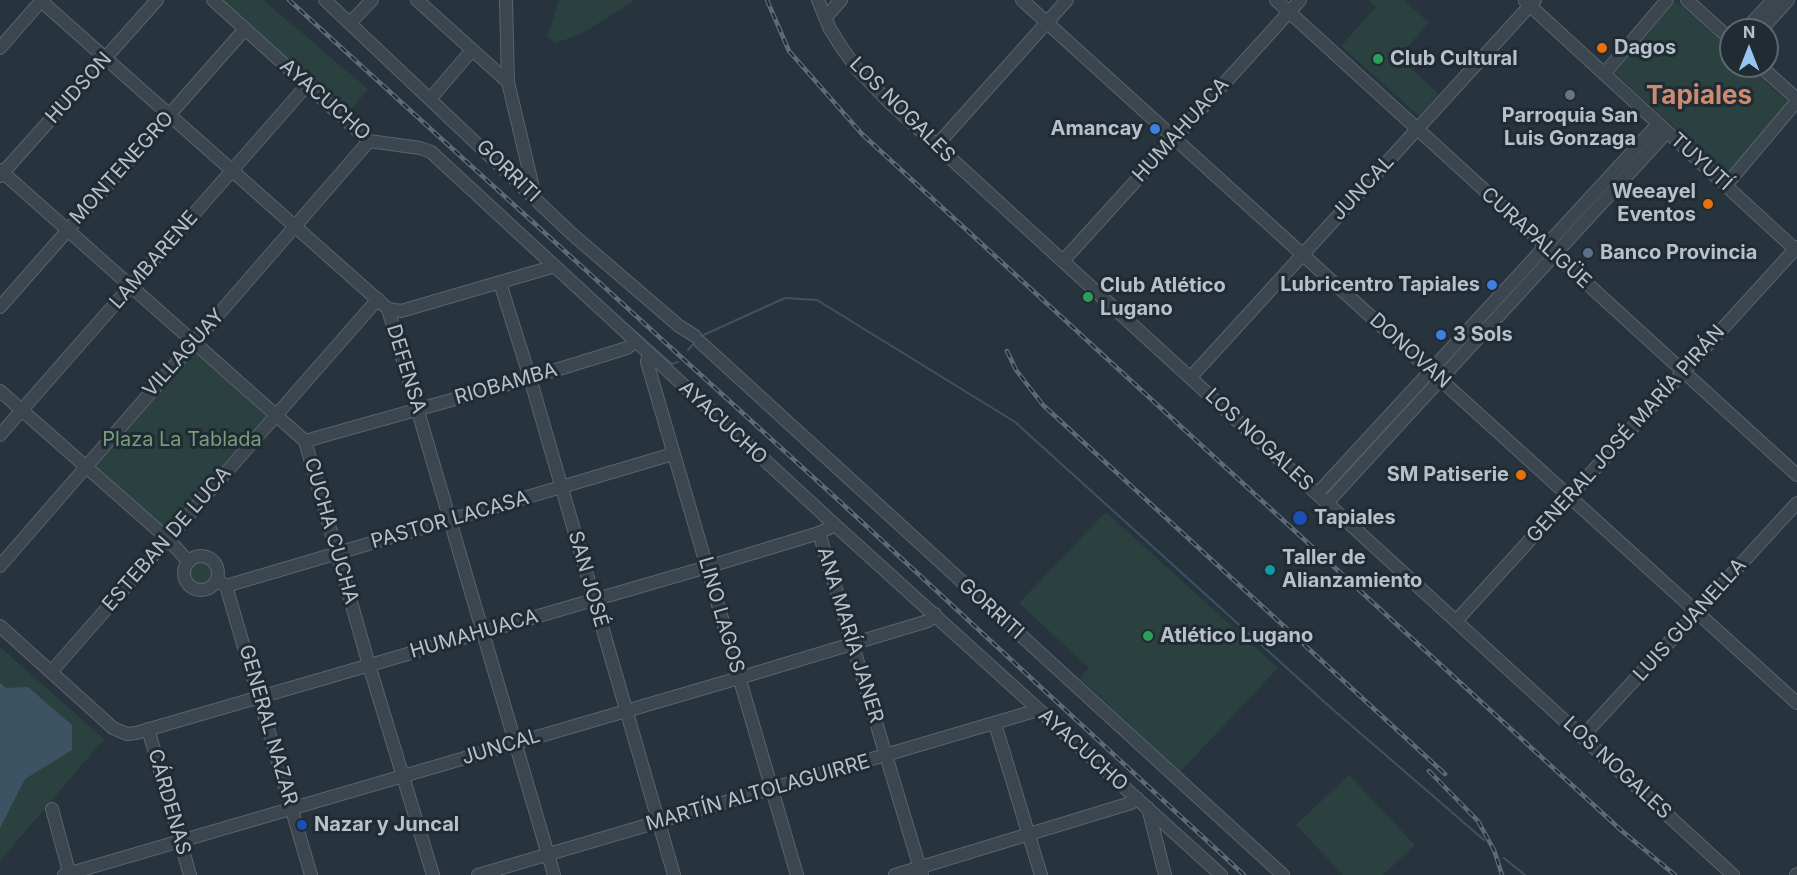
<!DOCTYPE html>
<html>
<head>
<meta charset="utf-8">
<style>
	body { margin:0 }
	#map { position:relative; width:1797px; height:875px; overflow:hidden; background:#27343e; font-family:Inter,sans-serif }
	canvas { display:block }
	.north { position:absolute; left:1719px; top:18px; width:60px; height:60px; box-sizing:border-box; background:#202b34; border:2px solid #5d6770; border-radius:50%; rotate:0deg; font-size:16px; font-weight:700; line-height:24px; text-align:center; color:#b8c1c9 }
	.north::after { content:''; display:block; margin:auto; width:21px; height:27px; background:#95c5f1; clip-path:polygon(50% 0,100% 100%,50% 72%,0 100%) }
</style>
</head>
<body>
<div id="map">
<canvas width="1797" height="875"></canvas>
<div class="north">N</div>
</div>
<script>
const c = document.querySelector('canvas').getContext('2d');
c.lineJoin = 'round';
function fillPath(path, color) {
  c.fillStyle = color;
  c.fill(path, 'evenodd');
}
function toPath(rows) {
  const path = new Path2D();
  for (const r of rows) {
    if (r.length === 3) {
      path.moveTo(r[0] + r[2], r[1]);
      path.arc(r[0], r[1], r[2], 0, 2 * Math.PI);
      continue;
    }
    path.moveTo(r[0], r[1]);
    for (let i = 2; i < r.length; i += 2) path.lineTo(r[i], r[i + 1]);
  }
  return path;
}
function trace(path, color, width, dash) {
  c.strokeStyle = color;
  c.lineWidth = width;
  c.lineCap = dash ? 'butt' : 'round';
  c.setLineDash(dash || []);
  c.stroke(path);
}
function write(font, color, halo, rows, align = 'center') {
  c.font = font + ' Inter,sans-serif';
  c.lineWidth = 6;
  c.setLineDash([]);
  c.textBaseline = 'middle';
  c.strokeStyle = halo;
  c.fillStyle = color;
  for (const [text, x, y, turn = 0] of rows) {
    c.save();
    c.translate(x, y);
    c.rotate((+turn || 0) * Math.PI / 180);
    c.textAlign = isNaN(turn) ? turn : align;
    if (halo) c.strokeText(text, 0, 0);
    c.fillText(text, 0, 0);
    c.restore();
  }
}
fillPath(toPath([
	[218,0,263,0,368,89,347,115],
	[559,0,635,0,583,33,556,43,547,37],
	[1369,0,1404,0,1429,23,1398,57,1439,94,1419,116,1341,46,1376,7],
	[1676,1,1731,50,1731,66,1748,66,1789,103,1727,175,1614,72],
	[196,352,266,416,264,421,169,530,165,531,95,467,191,354],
	[1106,512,1278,668,1180,772,1080,678,1089,668,1019,603],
	[201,573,14],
	[0,647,104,739,0,861],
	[1349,775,1415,845,1383,875,1343,875,1296,825]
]), '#2a4140');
fillPath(toPath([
	[0,683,6,688,28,687,72,725,72,750,25,779,0,828]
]), '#3c5364');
trace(toPath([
	[606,306,672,364,678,362],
	[699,337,785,298,817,300,1015,422,1330,707,1484,840],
	[688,350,696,341],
	[1504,858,1525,875]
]), '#3c5364', 2);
const minor = toPath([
	[40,0,388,309,554,875],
	[213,0,369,141,420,148,431,152,835,525,1221,875],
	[325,0,572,234,679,326,695,336],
	[417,0,508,82],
	[506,0,508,82,535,196],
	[818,0,830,29,842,48,857,69,887,100,1733,875],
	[1022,0,1797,703],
	[1276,0,1797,475],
	[1687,0,1731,40],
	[1525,1,1797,251],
	[825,18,841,0],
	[350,23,372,0],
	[1745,30,1773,0],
	[1761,30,1788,0],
	[0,48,42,0],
	[1760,66,1797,99],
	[1604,74,1667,0],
	[431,98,472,50],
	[936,146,1067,0],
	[0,170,305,441,369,665,433,875],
	[0,176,157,0],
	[1727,184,1797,101],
	[1063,261,1300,0],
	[500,283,530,378,674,875],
	[0,307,245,29],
	[388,309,401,311,552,267],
	[700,342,1283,875],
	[649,354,647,362,797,875],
	[1191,377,1535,0],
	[0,391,168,539,188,561],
	[0,435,307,85],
	[305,441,530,378,627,348,635,342],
	[1317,494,1658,124],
	[1327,503,1667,132],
	[819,533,922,875],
	[201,573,17],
	[0,566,369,141],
	[217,580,226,586,311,875],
	[226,586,673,454],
	[1456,621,1797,247],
	[0,626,113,728,127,734,136,733,707,567,819,533,835,525],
	[52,671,378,299],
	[995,724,1041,875],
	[148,729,190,875],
	[1583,736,1797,503],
	[1148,808,1165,875],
	[52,809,70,875],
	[64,875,739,678,928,621,935,614],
	[478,875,1038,710],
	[895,875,1131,803,1137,798],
	[1796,875,1797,874]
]);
trace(minor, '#59646c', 14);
trace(minor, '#3b464f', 12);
const rail = toPath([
	[289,0,836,498,1244,875],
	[767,0,789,51,862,134,1622,831,1675,875],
	[1007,351,1016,370,1043,405,1445,774],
	[1429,771,1478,821,1494,850,1502,875]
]);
trace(rail, '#5e6a75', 4.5);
trace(rail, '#202b34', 2, [7]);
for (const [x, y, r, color] of [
	[1602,48,6,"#e8710a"],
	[1378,59,6,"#2e9e5b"],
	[1570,95,6,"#6b7280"],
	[1155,129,6,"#3f7fe0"],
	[1708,204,6,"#e8710a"],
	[1588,253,6,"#5c6f8a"],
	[1492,285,6,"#3f7fe0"],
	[1088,297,6,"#2e9e5b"],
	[1441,335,6,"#3f7fe0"],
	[1521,475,6,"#e8710a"],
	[1300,518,8,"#1a4fb4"],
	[1270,570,6,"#0f9aa8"],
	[1148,636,6,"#2e9e5b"],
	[302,825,6,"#1a4fb4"]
]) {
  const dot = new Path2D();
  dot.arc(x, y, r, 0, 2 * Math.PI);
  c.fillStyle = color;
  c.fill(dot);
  trace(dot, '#202b34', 2);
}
write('bold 20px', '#b8c1c9', '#202b34', [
	["Dagos",1614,48],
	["Club Cultural",1390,59],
	["Parroquia San",1570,116,"center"],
	["Luis Gonzaga",1570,139,"center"],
	["Amancay",1143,129,"right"],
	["Weeayel",1696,192,"right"],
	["Eventos",1696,215,"right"],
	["Banco Provincia",1600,253],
	["Lubricentro Tapiales",1480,285,"right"],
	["Club Atlético",1100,286],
	["Lugano",1100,309],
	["3 Sols",1453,335],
	["SM Patiserie",1509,475,"right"],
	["Tapiales",1314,518],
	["Taller de",1282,558],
	["Alianzamiento",1282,581],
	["Atlético Lugano",1160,636],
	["Nazar y Juncal",314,825]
], 'left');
write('20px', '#b8c1c9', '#202b34', [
	["HUDSON",79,88,-48],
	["AYACUCHO",325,100,41],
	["LOS NOGALES",902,110,45],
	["HUMAHUACA",1181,130,-48],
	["TUYUTÍ",1701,162,42],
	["MONTENEGRO",122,168,-48],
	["GORRITI",508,171,44],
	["JUNCAL",1363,188,-47],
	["CURAPALIGÜE",1536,238,42],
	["LAMBARENE",154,260,-49],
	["DONOVAN",1410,351,42],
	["VILLAGUAY",184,353,-48],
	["DEFENSA",406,369,73],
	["RIOBAMBA",506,384,-16],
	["AYACUCHO",723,423,43],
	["GENERAL JOSÉ MARÍA PIRÁN",1626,434,-48],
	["LOS NOGALES",1259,440,43],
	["PASTOR LACASA",450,520,-16],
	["CUCHA CUCHA",331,531,74],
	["ESTEBAN DE LUCA",167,539,-49],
	["SAN JOSÉ",588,579,74],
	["GORRITI",991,609,42],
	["LINO LAGOS",721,615,74],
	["LUIS GUANELLA",1690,620,-48],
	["HUMAHUACA",474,634,-16],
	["ANA MARÍA JANER",850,635,73],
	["GENERAL NAZAR",268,725,74],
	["JUNCAL",501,747,-17],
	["AYACUCHO",1083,750,42],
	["LOS NOGALES",1617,768,43],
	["MARTÍN ALTOLAGUIRRE",758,793,-16],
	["CÁRDENAS",169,802,74]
]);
write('20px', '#779d7b', '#202b34', [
	["Plaza La Tablada",182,440]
]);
write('bold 26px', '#ce8a6e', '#202b34', [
	["Tapiales",1699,96]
]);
</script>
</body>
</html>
